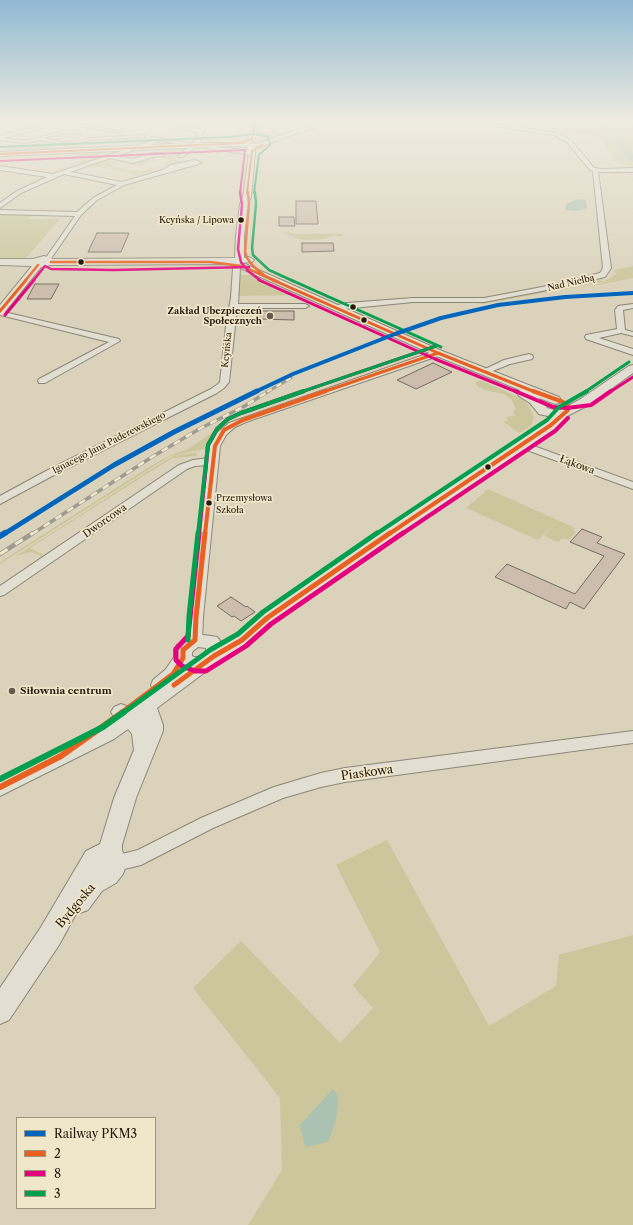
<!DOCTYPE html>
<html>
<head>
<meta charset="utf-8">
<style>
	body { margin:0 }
	#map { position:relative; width:633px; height:1225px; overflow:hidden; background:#dad2ba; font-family:"Libre Caslon Text",serif }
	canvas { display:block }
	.legend { position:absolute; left:16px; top:1117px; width:140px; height:92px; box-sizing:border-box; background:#f0e6c9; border:1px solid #9f957e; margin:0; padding:5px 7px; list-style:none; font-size:12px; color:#261b0e }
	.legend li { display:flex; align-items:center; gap:8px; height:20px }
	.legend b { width:20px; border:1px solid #9f957e }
</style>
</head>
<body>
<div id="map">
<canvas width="633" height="1225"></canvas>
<ul class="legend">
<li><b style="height:5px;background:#0065bd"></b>Railway PKM3</li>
<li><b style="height:5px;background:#e86121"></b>2</li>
<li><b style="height:5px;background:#e5007d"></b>8</li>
<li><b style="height:5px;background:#029f4e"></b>3</li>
</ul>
</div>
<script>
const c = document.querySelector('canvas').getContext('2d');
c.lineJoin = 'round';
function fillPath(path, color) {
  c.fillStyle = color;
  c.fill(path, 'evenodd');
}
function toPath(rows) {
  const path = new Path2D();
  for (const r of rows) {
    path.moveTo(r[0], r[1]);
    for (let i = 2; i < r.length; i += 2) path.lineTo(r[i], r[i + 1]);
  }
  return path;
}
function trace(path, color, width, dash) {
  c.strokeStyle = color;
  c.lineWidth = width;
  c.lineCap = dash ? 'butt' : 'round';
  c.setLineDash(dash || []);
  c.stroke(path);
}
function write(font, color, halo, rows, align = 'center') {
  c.font = font + ' "Libre Caslon Text",serif';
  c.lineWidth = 3.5;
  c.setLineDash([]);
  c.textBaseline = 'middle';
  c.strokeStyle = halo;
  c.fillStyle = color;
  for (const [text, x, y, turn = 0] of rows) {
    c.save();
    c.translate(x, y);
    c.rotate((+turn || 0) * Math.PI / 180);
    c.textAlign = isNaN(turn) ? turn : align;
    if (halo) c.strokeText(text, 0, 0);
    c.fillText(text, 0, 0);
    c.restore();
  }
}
fillPath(toPath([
	[547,123,633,123,633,167,610,160,614,158,599,136,570,132,556,133,540,130],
	[74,132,84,135,76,139,70,138,53,142,45,139],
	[262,132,276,132,276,133,280,133,279,132,280,132,288,134,268,141,262,141,258,140,258,137,262,135],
	[36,141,40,141,54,143,44,146,51,148,76,142,91,147,9,152,7,150,10,149,8,148,11,149,42,142],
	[162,148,189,148,183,153,178,154,178,156,173,159,170,165,175,159,183,163,168,166,161,165,170,160,158,156,152,158,156,161,141,166,127,164,130,163,134,164,138,162,134,161,146,158,150,159,169,152,159,149],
	[121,150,121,152,86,164,81,163,79,157,71,154,71,152],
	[113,158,121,160,111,164,111,166,126,170,142,171,156,167,152,171,137,176,118,170,91,166],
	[0,213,32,214,28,219,60,219,26,258,0,259],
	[283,232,292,233,293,234,342,234,343,236,331,236,322,239,304,240,291,236],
	[633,266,633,278,583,288,614,280,483,304,471,302,490,301,513,297,605,277,600,281,605,281,616,274,614,270],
	[240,275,256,275,272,285,293,293,290,295,237,296],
	[478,381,482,381,523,399,528,405,534,417,531,426,519,433,504,422,508,420,506,417,515,416,513,411,516,410,512,400,504,394,485,390,477,386,475,383],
	[220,427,213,433,207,447,204,449,170,456,0,564,0,562,149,467,171,455,188,449],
	[193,453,196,453,197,456,172,458,30,548,43,555,43,557,31,552,16,556,150,470,173,456],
	[488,489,575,528,573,530,576,532,568,540,563,538,558,542,544,536,557,522,538,540,466,508],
	[387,840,489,1026,556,986,559,955,633,935,633,1225,248,1225,282,1170,280,1098,193,988,241,941,340,1043,373,1008,353,986,380,952,336,865]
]), '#cbc69c');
fillPath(toPath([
	[578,199,586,200,587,209,575,211,565,210,566,204],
	[333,1089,338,1097,336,1120,328,1142,305,1147,300,1125]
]), '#abc1b1');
fillPath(toPath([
	[597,122,605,122,617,132,633,155,633,162,630,162,611,136,597,122]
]), '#abc1b1');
const building = toPath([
	[296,201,316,201,318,224,296,224,296,201],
	[279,217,294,217,295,226,279,226,279,217],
	[97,233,129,233,121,252,88,252,97,233],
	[302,243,333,243,334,251,302,252,302,243],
	[35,284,59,284,51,299,27,299,35,284],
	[260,311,294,311,294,320,259,319,260,311],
	[433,363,452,372,416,389,397,380,433,363],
	[582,529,602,537,597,543,625,554,584,609,570,602,566,609,495,577,507,564,575,594,604,556,570,542,582,529],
	[231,597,246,607,247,606,255,612,241,621,234,616,232,617,217,606,231,597]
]);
fillPath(building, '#ccbdac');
trace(building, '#736d60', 1);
const minor = toPath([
	[52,122,72,122,122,132,120,133,60,123,4,138,25,141,68,130,81,133,79,134,68,132,43,138,66,143,90,138,144,135,146,136,144,137,90,140,66,145,41,140,25,143,0,140,0,136,52,122],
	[211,122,217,122,203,132,199,144,183,157,179,157,179,155,195,142,198,132,170,127,168,125,200,129,211,122],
	[467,122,482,122,557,133,571,140,594,168,603,169,633,168,633,172,598,172,611,268,605,277,542,291,484,302,413,302,333,310,333,306,347,303,413,298,484,298,542,287,600,273,603,268,593,171,590,170,567,142,554,135,467,122],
	[153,137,187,143,185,144,161,141,116,156,133,159,152,153,162,153,164,154,164,156,152,157,133,163,110,158,70,172,122,182,163,170,171,165,195,160,202,163,124,185,97,200,81,215,50,260,45,259,75,216,0,214,0,210,77,212,93,198,117,185,64,174,21,193,0,208,0,203,17,191,47,177,0,170,0,166,53,174,154,140,151,138,153,137],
	[208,146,252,151,255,153,252,155,206,148,208,146],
	[239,264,243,266,240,268,238,304,305,304,309,306,305,308,237,308,229,382,224,388,217,393,54,475,0,504,0,496,46,471,211,389,218,384,220,382,226,326,231,297,233,268,239,264],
	[633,304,633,308,623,310,625,330,633,332,633,336,621,333,599,338,633,349,633,355,586,339,585,337,586,335,617,329,615,310,618,306,633,304],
	[0,311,119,339,120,341,45,383,39,383,38,381,39,379,109,342,0,315,0,311],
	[438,350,441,351,442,353,441,355,246,422,235,427,226,435,220,446,203,617,202,640,200,643,195,645,190,643,188,640,189,617,208,465,195,466,187,469,4,595,0,596,0,586,179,465,193,460,208,458,210,446,217,433,229,423,438,350],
	[529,354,532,355,533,357,532,359,510,364,485,374,481,371,504,360,529,354],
	[520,441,633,482,633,489,516,446,515,444,520,441],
	[633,731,633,743,345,782,321,787,283,798,213,828,141,865,116,871,110,869,107,863,110,857,138,850,201,818,274,787,321,773,345,768,633,731]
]);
const tertiary = toPath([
	[252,122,258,122,257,133,253,141,249,143,257,144,320,122,330,122,259,147,254,148,255,153,251,197,248,204,244,235,244,258,249,257,254,260,252,262,240,263,240,264,245,264,442,351,559,397,561,400,559,403,555,404,539,398,547,408,554,410,560,410,579,400,629,366,633,365,633,373,587,406,567,416,556,428,389,540,273,622,248,644,220,661,157,708,163,725,163,731,136,798,122,845,122,850,127,863,123,874,116,883,102,891,88,910,80,913,77,912,59,945,9,1020,0,1024,0,988,41,927,86,851,100,844,114,798,134,750,132,734,128,729,114,739,0,796,0,777,100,727,114,717,111,712,114,707,121,704,129,707,153,690,151,685,153,680,166,669,174,657,174,650,177,645,189,636,195,634,211,636,217,637,222,643,236,636,261,614,546,422,552,417,539,414,530,403,519,396,517,393,520,390,434,355,238,267,233,267,231,264,51,265,41,267,4,313,0,314,0,305,32,266,0,265,0,259,33,259,44,256,53,259,235,258,236,235,240,204,243,197,249,153,247,147,231,146,0,156,0,152,189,143,245,143,244,142,248,139,251,133,252,122],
	[198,647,206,648,206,653,200,657,194,657,192,656,192,652,198,647]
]);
trace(minor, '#8c8677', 2);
trace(tertiary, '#8c8677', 2);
fillPath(minor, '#e2ded2');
fillPath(tertiary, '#e2ded2');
const railFar2 = toPath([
	[267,392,291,378]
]);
const railFar1 = toPath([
	[32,534,152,457,201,428,243,407,269,391]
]);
const rail = toPath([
	[0,554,33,533]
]);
trace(railFar2, '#9e9b90', 3);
trace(railFar1, '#9e9b90', 3.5);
trace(rail, '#9e9b90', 4.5);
trace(railFar2, '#f0e6c9', 2, [5.5]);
trace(railFar1, '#f0e6c9', 2.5, [7]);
trace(rail, '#f0e6c9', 3, [9]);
trace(toPath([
	[0,154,243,143,252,139,255,122],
	[247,193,252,151,262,145]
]), '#e86121', 2);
trace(toPath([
	[248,192,249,204,245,252,247,258,253,266,265,276,276,281],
	[51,262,210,262,242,266,275,281],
	[25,281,38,265]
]), '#e86121', 2.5);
trace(toPath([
	[273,280,278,282],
	[273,280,438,353,535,392],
	[0,311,26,280],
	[323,392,438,353]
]), '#e86121', 3);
trace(toPath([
	[533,391,563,402,568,406,568,410],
	[205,534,215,446,224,430,243,420,326,391],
	[389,534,551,425,568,410]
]), '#e86121', 4);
trace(toPath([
	[174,685,214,656,242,640,267,618,390,533],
	[121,713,173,674,183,658,183,650,195,640,196,617,205,533]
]), '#e86121', 5);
trace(toPath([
	[0,787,61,756,123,712]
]), '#e86121', 6);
trace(toPath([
	[0,161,245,150,240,193]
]), '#e5007d', 2);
trace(toPath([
	[240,192,242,205,238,249,241,262,248,271,261,281],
	[33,281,45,266,51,269,113,270,249,267]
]), '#e5007d', 2.5);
trace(toPath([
	[259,280,435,359,517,392],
	[5,315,34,280],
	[301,392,436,346],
	[610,392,633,377]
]), '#e5007d', 3);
trace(toPath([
	[515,391,553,407,567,408,591,405,611,391],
	[199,534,208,445,217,429,228,419,241,413,304,391],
	[402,534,555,431,568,418]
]), '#e5007d', 4);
trace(toPath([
	[199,533,188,636,176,649,176,660,182,666,195,671,206,671,246,646,271,624,403,533]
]), '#e5007d', 5);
trace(toPath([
	[0,147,230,137,253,134,266,136,269,139,270,145,259,155,254,193]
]), '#029f4e', 2);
trace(toPath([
	[255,192,256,204,252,248,253,255,269,270,293,281]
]), '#029f4e', 2.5);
trace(toPath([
	[291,280,441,347],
	[301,392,436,346],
	[585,392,629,362]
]), '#029f4e', 3);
trace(toPath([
	[198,534,208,445,217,429,228,419,241,413,304,391],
	[376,534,547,420,559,407,587,391]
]), '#029f4e', 4);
trace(toPath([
	[188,640,189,616,198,533],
	[123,713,210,650,238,634,263,612,377,533]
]), '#029f4e', 5);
trace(toPath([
	[0,779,103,727,124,712]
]), '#029f4e', 6);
trace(toPath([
	[255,392,293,374,395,334,441,318,498,305,565,297,633,293]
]), '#0065bd', 4);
trace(toPath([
	[4,534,114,465,174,432,257,391]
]), '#0065bd', 5);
trace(toPath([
	[0,536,5,533]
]), '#0065bd', 6);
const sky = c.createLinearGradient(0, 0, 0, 294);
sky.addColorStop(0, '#8fb9d2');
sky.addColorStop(0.41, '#eeebe0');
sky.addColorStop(1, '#eeebe000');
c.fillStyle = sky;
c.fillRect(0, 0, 633, 294);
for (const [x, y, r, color] of [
	[241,220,3.5,"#261b0e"],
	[81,262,3.5,"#261b0e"],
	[353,307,3.5,"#261b0e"],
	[270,316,4,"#655b4a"],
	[364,320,3.5,"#261b0e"],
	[488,467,3.5,"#261b0e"],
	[209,503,3.5,"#261b0e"],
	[12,691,4,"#655b4a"]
]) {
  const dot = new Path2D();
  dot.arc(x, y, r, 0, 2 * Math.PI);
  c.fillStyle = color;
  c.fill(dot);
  trace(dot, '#f0e6c9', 1.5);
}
write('9px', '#261b0e', '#f0e6c9', [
	["Kcyńska / Lipowa",234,220],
	["Przemysłowa",216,498,"left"],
	["Szkoła",216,510,"left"]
], 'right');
write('9px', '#261b0e', '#f0e6c9', [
	["Nad Nielbą",571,283,-13],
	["Kcyńska",227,350,-84],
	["Ignacego Jana Paderewskiego",109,443,-27]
]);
write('bold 9px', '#261b0e', '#f0e6c9', [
	["Zakład Ubezpieczeń",262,311],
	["Społecznych",262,321]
], 'right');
write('10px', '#261b0e', '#f0e6c9', [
	["Łąkowa",577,465,20],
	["Dworcowa",105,521,-35]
]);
write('bold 10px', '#261b0e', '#f0e6c9', [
	["Siłownia centrum",20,691]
], 'left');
write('12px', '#261b0e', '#f0e6c9', [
	["Piaskowa",367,773,-8],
	["Bydgoska",76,906,-50]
]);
</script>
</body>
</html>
